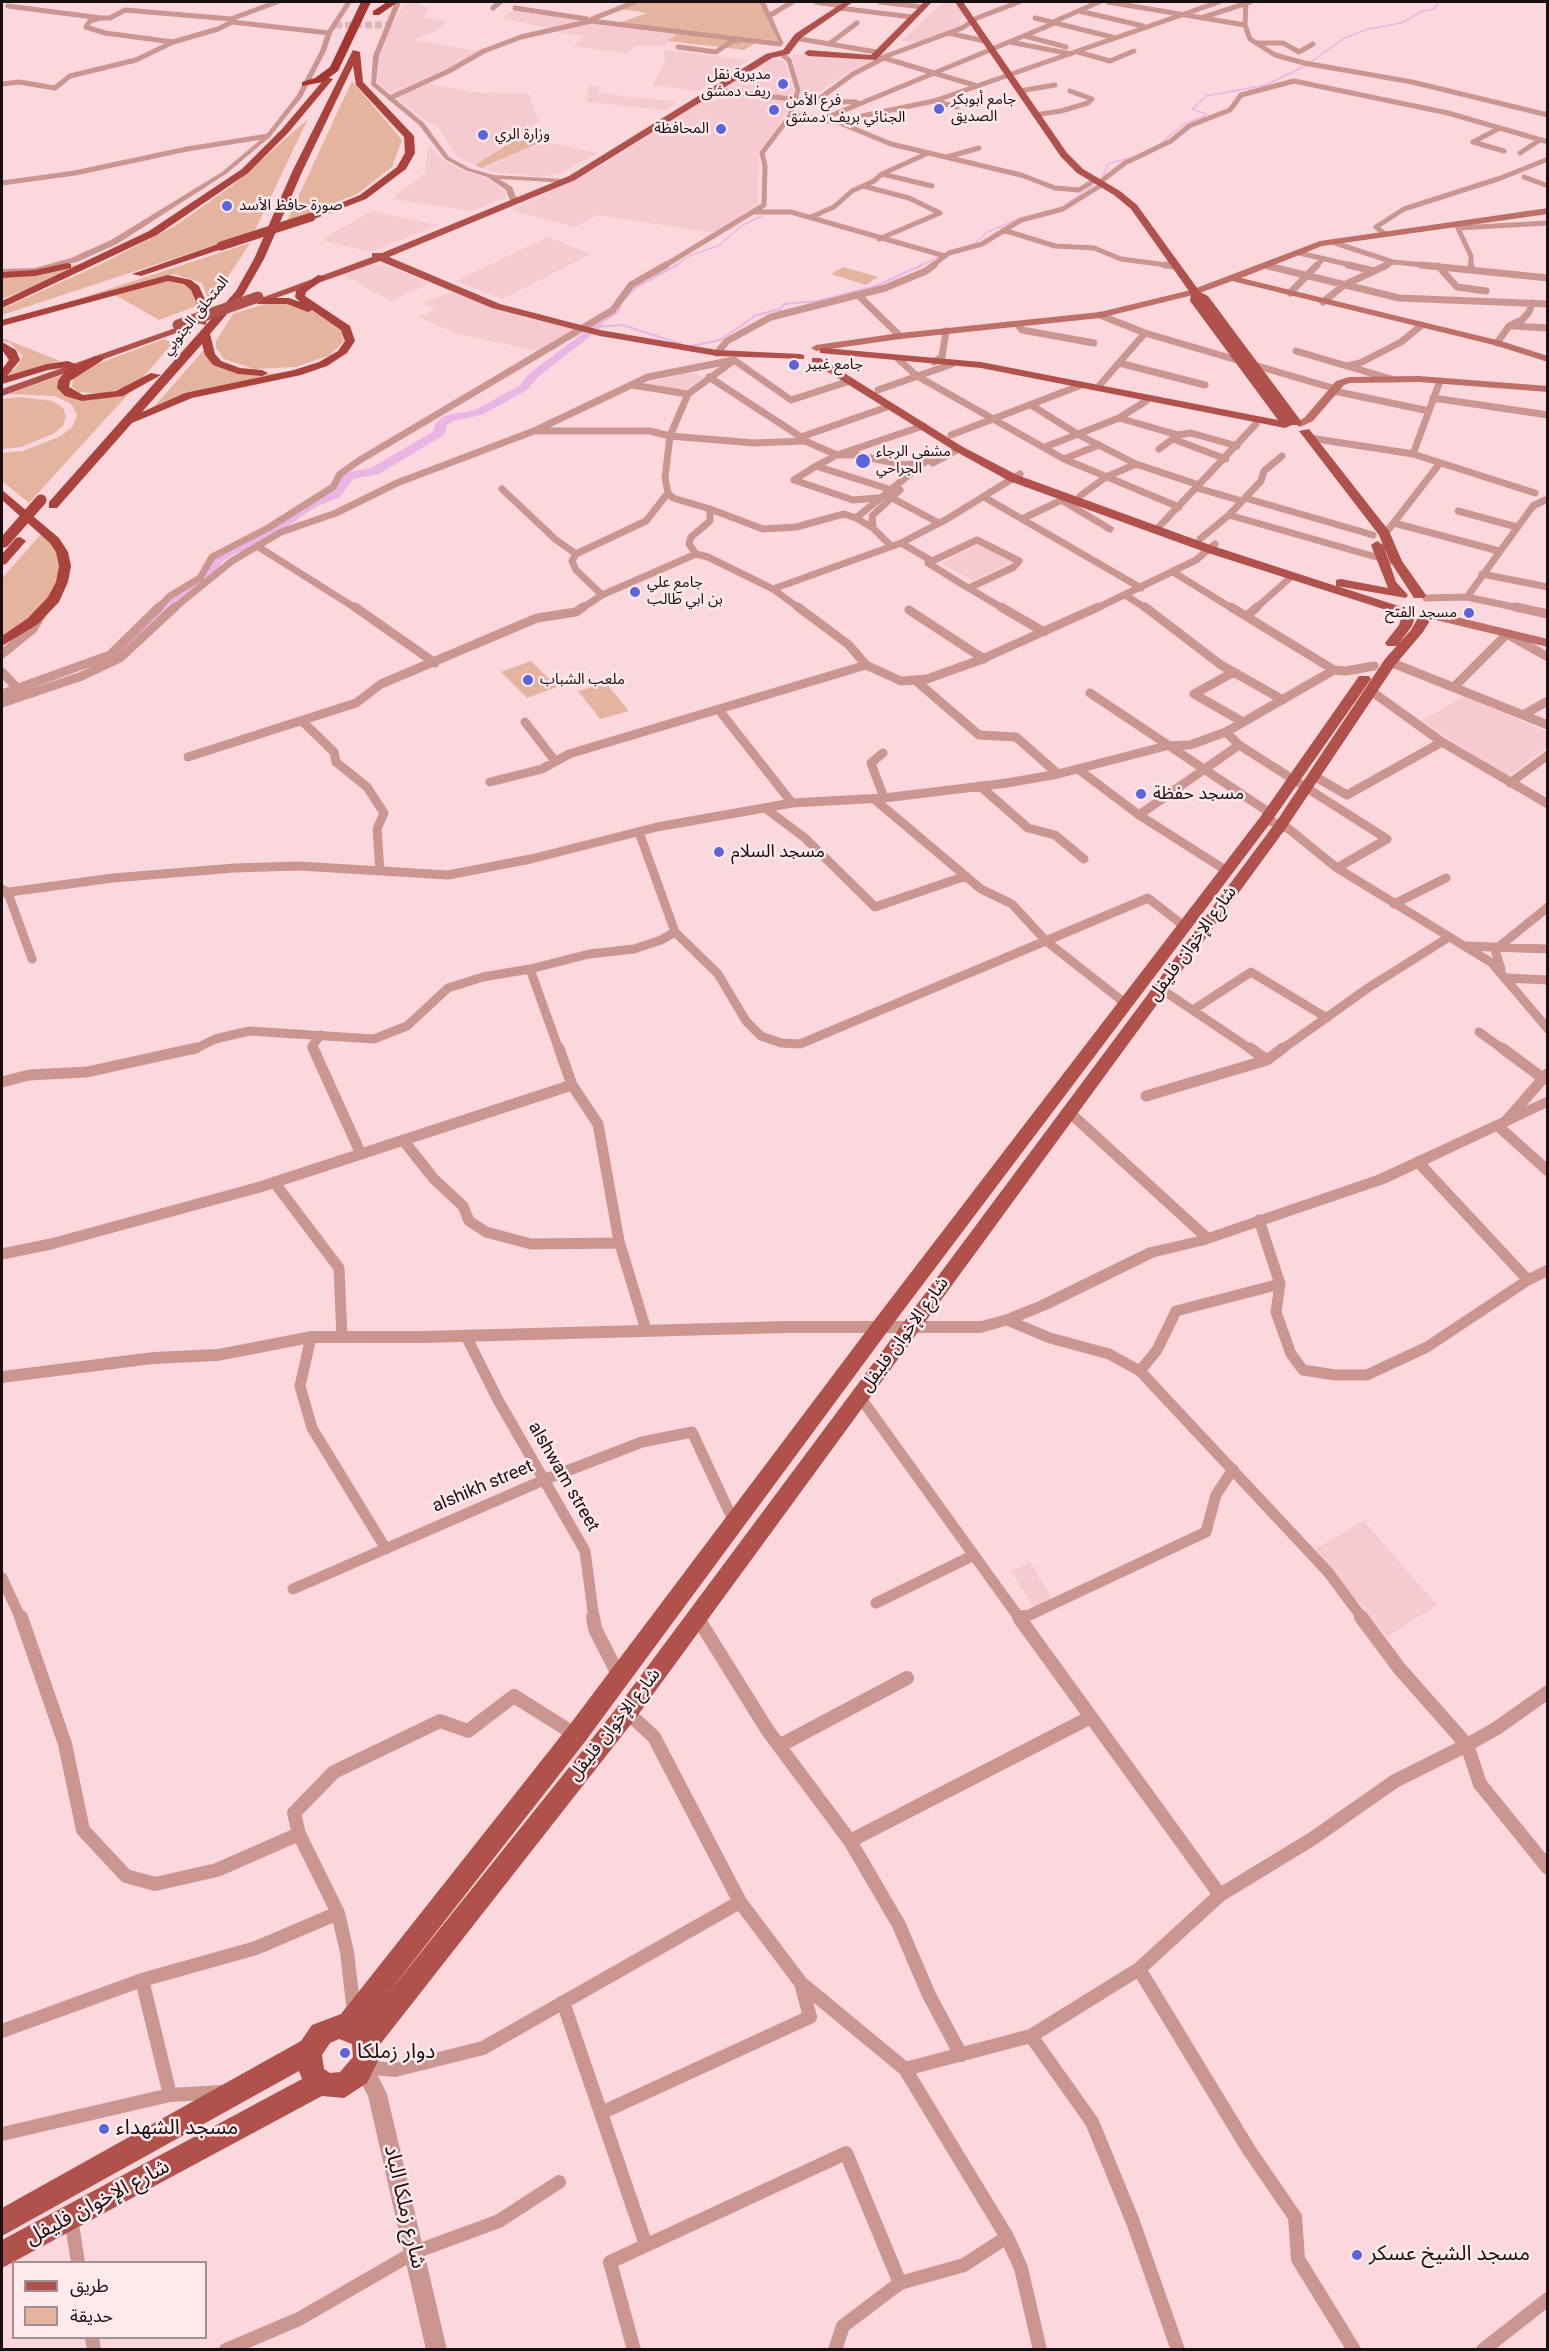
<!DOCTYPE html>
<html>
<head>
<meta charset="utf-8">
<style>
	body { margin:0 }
	#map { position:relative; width:1549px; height:2351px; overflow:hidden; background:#fad8dd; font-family:Roboto,"Noto Sans Arabic",sans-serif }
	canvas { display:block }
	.frame { position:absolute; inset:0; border:3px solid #190e10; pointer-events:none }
	.legend { position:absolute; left:12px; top:2261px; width:195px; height:78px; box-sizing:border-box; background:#fee9ec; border:2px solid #a29194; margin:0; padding:8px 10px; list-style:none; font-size:18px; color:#190e10 }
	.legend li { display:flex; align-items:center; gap:12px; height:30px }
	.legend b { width:30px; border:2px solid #a29194 }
</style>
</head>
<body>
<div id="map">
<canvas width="1549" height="2351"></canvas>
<div class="frame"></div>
<ul class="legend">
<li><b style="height:8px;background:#b0514b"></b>طريق</li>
<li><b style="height:16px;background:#e5b49f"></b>حديقة</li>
</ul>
</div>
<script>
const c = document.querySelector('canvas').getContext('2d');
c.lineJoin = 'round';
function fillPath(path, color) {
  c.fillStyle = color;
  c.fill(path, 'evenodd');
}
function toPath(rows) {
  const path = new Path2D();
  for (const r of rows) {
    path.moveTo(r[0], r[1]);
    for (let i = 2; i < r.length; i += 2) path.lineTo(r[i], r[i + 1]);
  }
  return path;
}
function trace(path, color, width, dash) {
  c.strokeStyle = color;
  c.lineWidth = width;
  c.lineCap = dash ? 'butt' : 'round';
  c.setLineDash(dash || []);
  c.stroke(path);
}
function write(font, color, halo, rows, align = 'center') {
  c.font = font + ' Roboto,"Noto Sans Arabic",sans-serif';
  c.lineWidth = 5;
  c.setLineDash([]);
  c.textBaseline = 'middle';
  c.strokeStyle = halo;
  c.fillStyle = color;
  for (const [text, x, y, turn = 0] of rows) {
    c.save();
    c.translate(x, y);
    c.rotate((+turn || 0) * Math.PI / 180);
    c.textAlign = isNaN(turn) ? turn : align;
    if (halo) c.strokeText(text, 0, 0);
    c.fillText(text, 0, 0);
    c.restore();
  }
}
fillPath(toPath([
	[406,2,425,2,418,5,430,7,422,17,447,21,437,30,414,40,479,51,445,71,392,94,378,83,378,75,380,56,392,25],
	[944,2,957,2,965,15,959,19,960,26,918,43,901,41],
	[514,9,587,20,548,28,502,18],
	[592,22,679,32,664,46,636,46,627,53,573,46,585,36,548,31],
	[664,50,750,60,698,91,652,85,665,62],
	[807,54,873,60,848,72,810,99,803,99,792,55],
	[770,59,784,61,793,90,792,103,777,128,759,152,758,204,715,233,598,215,575,227,511,210,602,165],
	[426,83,472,92,529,94,537,118,540,121,475,165,456,156,438,126,429,123,396,97],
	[589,86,599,86,598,93,678,102,666,110,587,102],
	[543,141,598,153,560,173,543,177,495,172,481,168],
	[428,147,431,147,442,159,463,171,485,177,503,190,507,197,472,211,392,199,425,173],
	[372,211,438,225,370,252,321,240],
	[548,237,591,254,502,299,456,281],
	[372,264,389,266,429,283,392,301,341,274],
	[451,292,528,318,574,329,539,351,458,334,418,317,437,309,424,303],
	[690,371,703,378,684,391,640,385],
	[980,544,1013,562,973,581,941,563],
	[1464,696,1547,732,1547,747,1508,777,1422,721],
	[1364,1521,1437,1605,1387,1637,1315,1549],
	[1030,1562,1054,1602,1035,1610,1011,1571]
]), '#f5cad1');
fillPath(toPath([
	[639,2,759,2,778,41,619,23,647,13,621,9],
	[679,32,757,42,744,50,668,41],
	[352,81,402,140,392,167,357,194,287,221],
	[308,119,254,232,2,315,2,309,99,265,175,226,233,185],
	[516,139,527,142,535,139,543,141,481,168,475,165],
	[250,243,213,300,209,301,202,283,174,274,57,306],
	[81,264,32,287,2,299,2,275,20,275],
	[843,267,878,277,866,285,831,274],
	[163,279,187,282,199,305,159,320,112,293],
	[274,301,300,304,340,326,344,336,343,342,330,355,296,367,254,369,224,359,216,348,216,341,233,314],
	[2,338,60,361,2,378,16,368,23,356,10,343,2,341],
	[164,339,173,343,138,383,104,394,78,392,72,387,73,378,92,366],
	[208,345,226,367,265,374,280,373,192,392,152,409],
	[68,373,62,384,77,396,131,391,29,503,2,481,2,453,23,451,61,436,73,426,77,415,71,404,55,396,8,394],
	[20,397,53,401,63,408,66,416,63,426,53,434,21,447,2,449,2,399],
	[43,532,55,547,59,562,59,578,49,597,38,610,2,637,2,578],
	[531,661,557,687,527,698,501,672],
	[606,683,629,711,600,719,578,691]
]), '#e5b49f');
trace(toPath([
	[1161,143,1184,124,1205,116,1206,114,1192,109,1206,96,1266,85,1305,66,1344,38,1368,29,1401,23,1423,11,1434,9,1439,2],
	[1103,176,1108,164,1134,157],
	[1065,205,1092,186],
	[973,245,987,232,1019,219],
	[675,266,691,255,718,246,743,225,762,216],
	[919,266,939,257]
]), '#eab5e4', 1.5);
trace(toPath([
	[624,300,635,288,677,265],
	[598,325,618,312,620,305],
	[594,327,623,325,681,344],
	[691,346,720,340,757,315,780,309,784,304,818,301,876,286,922,265]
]), '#eab5e4', 2);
fillPath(toPath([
	[598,322,603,325,602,327,538,377,527,390,482,415,452,421,447,425,444,435,379,474,353,479,340,497,318,506,253,548,234,554,222,562,211,583,184,599,151,626,132,649,117,661,99,667,92,663,122,643,141,620,174,593,201,578,213,557,226,548,245,542,310,500,332,491,345,473,371,468,434,431,435,424,444,416,475,410,519,386,530,373,598,322]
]), '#eab5e4');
trace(toPath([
	[335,25,387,25]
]), '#d8babe', 7, [7, 3]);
trace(toPath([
	[816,2,842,6],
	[880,2,923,7],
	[1108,2,1245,25],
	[1246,2,1245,25,1250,39,1275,55,1304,63,1412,82,1548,115],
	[8,6,101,18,110,18,125,10,231,19],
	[493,8,500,2],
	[515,8,587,19],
	[839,8,912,17],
	[1079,11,1143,26],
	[769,16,792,2],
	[100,18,90,21,86,27,105,33,173,42,218,29,232,22,231,19,277,2],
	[1035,18,1112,37],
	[1201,18,1250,2],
	[592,19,635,2],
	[232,22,329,33],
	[1053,22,1099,2],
	[948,33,985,41],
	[1025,36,1066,47],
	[795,38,876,52],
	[1010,42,1071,54],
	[1256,43,1283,43,1299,52,1313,44],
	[829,44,857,23],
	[678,47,716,52,732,41,740,40],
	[1078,52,1110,61,1134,51],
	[881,58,962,28,977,18,1019,2],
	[2,84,19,82,55,88,70,76,136,60,173,42],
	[716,90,807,101,856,102],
	[1020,91,1055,85],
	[390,98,449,71,484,51,521,37,591,21,780,44],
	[816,101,853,74,884,58,974,85],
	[934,101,957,107],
	[791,114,840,123,891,144,1021,175,1055,188,1079,190,1095,180],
	[1035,115,1061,111,1088,103,1092,99,1070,91],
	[823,119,1055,23],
	[833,122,934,101,1219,2],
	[1498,129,1473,142,1504,151],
	[1520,153,1540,140],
	[947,157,979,148],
	[882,174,932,186],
	[1524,177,1548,186],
	[1100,182,1125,163,1171,141,1189,126,1230,110,1241,95,1294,81,1448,113,1548,142],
	[2,183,75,173,187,149,268,136],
	[863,186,909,198,940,213,879,239],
	[754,212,791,212,945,256],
	[811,217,834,207,852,191,874,181,882,174,926,154],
	[1456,224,1471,256,1471,266],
	[1458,228,1548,223],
	[1003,230,1055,246,1094,248,1121,259,1174,266],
	[1385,234,1376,227,1404,209,1501,178,1548,159],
	[1332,242,1393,262,1435,266],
	[1299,253,1355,266],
	[664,266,764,205,765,166,762,153,790,116,798,90,789,60,780,53],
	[932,266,949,253,982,244,1021,220,1063,209,1103,184],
	[1316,266,1323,259],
	[1384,266,1393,262]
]), '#cc9690', 5);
trace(toPath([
	[1165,265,1174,266],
	[1348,265,1374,271],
	[1421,265,1548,278],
	[1471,265,1471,269],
	[1268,266,1399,298,1548,304],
	[1438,266,1457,287,1486,291],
	[1290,293,1317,265],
	[859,296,900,336],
	[1323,302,1344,285,1387,265],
	[1100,315,1145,333],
	[1018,325,1022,330,1094,343],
	[1512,326,1548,328],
	[1497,343,1509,326,1522,320,1529,312,1532,303],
	[1296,351,1391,379],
	[717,353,727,341,771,317,885,288,926,271,934,265],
	[898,359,917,376,1064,459,1179,507],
	[934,362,942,357,946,331],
	[1119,363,1205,385],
	[1347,366,1360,363,1401,342,1422,325],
	[709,377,801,437],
	[632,385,688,394],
	[1098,387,1145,333,1336,389],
	[878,390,952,364],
	[1334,391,1429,411],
	[1433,398,1548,415],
	[1031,405,1079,435,1136,464,1106,477,1080,496],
	[1119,418,1178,435,1191,433,1237,446],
	[538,431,650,431,670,436,754,443,805,441,837,455,856,455,904,465,923,463],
	[951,435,1079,386],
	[1310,438,1413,454,1535,493],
	[1173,439,1226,459],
	[805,441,801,437,890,406],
	[1045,447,1119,418,1146,401],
	[1159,449,1178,435],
	[1413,454,1440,381],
	[1064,459,1099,445],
	[933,463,959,449],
	[1136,464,1199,485],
	[816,466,794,480,853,500,878,498],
	[1197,488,1242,501],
	[502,489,555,539,576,554],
	[898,492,816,466,837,455,923,426],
	[984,497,1141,588],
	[892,498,939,523],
	[1245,498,1373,535],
	[1061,500,1110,529],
	[710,509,763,529,796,527,844,514,856,518],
	[1458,511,1517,527],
	[1229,515,1390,561],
	[1024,518,1066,498],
	[1394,523,1499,551],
	[873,528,872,516,900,490],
	[1156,530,1256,424],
	[1385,534,1440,463],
	[1200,539,1229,515,1261,481,1264,471,1282,456],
	[901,543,932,561],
	[257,546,357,609],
	[891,546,873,528,856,518,926,461,937,460],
	[696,554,689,544,691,537,710,521,710,509,673,498,668,493,665,478,670,436,688,394,733,361],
	[1173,572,1233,609],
	[1482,574,1548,587],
	[969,588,1014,567,1019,561,977,540,928,563,960,583,1004,609],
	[773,589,901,543,947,519,1020,474],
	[602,595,576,570,572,561,576,554,646,521,668,493],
	[1125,595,1147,609],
	[1467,597,1523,609],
	[1426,598,1467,597,1533,506,1545,500],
	[157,609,170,596,200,578,212,557,268,528,333,487,340,474,360,460,613,310,631,285,666,265],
	[173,609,232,561,281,532,336,513,397,483,534,431,648,377,734,360,791,400,850,381],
	[581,609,602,595,696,554,708,557,773,589,800,609],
	[1095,609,1196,560,1215,544],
	[1255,609,1291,577]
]), '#cc9690', 7);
trace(toPath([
	[355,607,435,663],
	[798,607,849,645,866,665,901,681,927,679,980,660,1098,607],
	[1001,607,1044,632],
	[1145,607,1221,665,1283,700],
	[1231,607,1334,670],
	[1516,607,1548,614],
	[909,610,984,659],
	[1247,616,1257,607],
	[2,654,33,629,43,612],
	[1390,662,1548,725],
	[2,672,20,691],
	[915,680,979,735,1016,737,1058,774],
	[1455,686,1507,634,1548,657],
	[1371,691,1442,742,1548,804],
	[1090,693,1270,813],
	[2,694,110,655,159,607],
	[1194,694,1243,722],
	[1194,694,1234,672],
	[2,703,82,676,120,658,175,607],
	[719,710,792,803],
	[1523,715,1548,701],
	[302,721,334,752,336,762,367,787,384,813,377,829,380,871],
	[525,722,555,761],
	[1226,732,1239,745,1387,839,1337,868],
	[883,753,871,763,884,798],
	[188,757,356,703,381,684,537,618,576,612,583,607],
	[1078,769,1139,815,1239,745],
	[1314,776,1347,795,1442,742],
	[490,782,542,769,569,754,866,665],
	[1510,783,1548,755],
	[980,786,1028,828,1055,835,1084,859],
	[874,799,981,889,1012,904,1046,941,1125,1003],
	[765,808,805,838,875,907,966,876],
	[1139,815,1227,871],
	[1266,819,1289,829,1337,868,1492,963,1548,1029],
	[2,889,8,893,32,959],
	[2,893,113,878,234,868,299,866,448,875,531,859,657,827,792,803,884,798,1007,783,1058,774,1166,746,1190,745,1226,732,1334,670,1346,671,1374,666],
	[1394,904,1446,878],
	[675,932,718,974,746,1021,761,1036,781,1043,800,1044,1148,898,1184,926],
	[1465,946,1548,949],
	[530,969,559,1050],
	[1501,969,1495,950,1548,907],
	[1505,978,1548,980],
	[1161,989,1252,1050],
	[1193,1010,1251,972,1327,1018],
	[1479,1032,1504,1050],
	[193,1050,215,1039,249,1031,374,1039,407,1026,448,988,483,977,530,969,589,954,634,949,661,940,675,932,639,832],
	[314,1050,312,1046,321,1035],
	[1281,1050,1368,988,1449,937]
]), '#cc9690', 9);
trace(toPath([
	[313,1048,361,1154],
	[559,1048,572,1085,598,1124,619,1241,646,1330],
	[1250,1048,1267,1060],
	[1502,1048,1544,1079],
	[2,1082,29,1075,87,1072,196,1048],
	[1146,1096,1267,1060,1283,1048],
	[1069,1112,1207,1238],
	[1506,1121,1547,1074],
	[1498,1126,1548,1171],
	[403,1140,434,1179,463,1206,469,1221,486,1232,531,1244,619,1243],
	[1418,1162,1528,1280,1548,1270],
	[274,1182,339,1268,342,1337],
	[1259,1220,1280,1284,1276,1312,1291,1354,1303,1370,1335,1375,1367,1375,1427,1347,1528,1280],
	[2,1254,51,1244,260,1187,572,1085],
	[1007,1320,1050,1338,1109,1354,1140,1371,1328,1572,1363,1619],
	[466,1336,498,1400,585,1551,594,1619],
	[311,1337,300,1386,312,1428,386,1549],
	[1140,1371,1157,1350,1176,1311,1280,1284],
	[860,1397,1020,1619],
	[2,1578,21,1619],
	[293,1589,546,1479,642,1442,692,1432,734,1522],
	[876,1603,972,1556],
	[1021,1619,1206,1532,1216,1495,1233,1469]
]), '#cc9690', 11);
trace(toPath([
	[21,1617,65,1744,83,1830,126,1876,155,1884,217,1870,299,1834],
	[593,1617,595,1629,619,1676],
	[697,1617,768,1731,850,1841,899,1925,929,1995,961,2055],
	[1019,1617,1020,1619],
	[1024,1617,1020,1619,1220,1895],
	[1548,1692,1497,1728,1467,1745,1480,1784,1548,1868],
	[627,1712,654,1737,740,1902,801,1983,905,2069,1007,2237,964,2265,900,2283,843,2326,835,2350],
	[779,1746,907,1678],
	[850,1841,1089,1718],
	[1139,1969,1249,2150,1295,2217,1298,2259,1354,2350],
	[142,1980,170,2095],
	[563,2002,646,2245],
	[354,2013,347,1952,338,1913,299,1834,294,1813,334,1772,440,1721,468,1731,514,1696,576,1735],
	[2,2031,142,1980,256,1948,338,1913],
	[1031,2036,1092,2122,1133,2222,1178,2350],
	[363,2067,395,2070,483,2048,740,1902],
	[905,2069,1031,2036,1139,1969,1220,1895,1312,1839,1395,1781,1467,1745,1399,1668,1361,1617],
	[601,2113,810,2017,801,1983],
	[2,2134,170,2095,222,2092],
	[71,2218,78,2262],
	[1007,2237,1021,2268,1040,2350],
	[92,2338,94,2350],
	[226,2350,299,2319,415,2252,499,2221,559,2182],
	[634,2350,610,2262,846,2153,900,2283],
	[1483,2350,1548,2299]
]), '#cc9690', 14);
fillPath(toPath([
	[346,2,352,2,332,33,326,51,302,97,270,137,226,174,117,244,77,262,35,272,2,273,2,269,35,268,71,258,111,240,222,172,266,135,297,95,320,51,326,33,346,2],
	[395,2,401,2,379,56,376,83,424,123,449,157,469,168,493,175,564,179,568,181,567,183,499,179,512,187,516,197,524,201,520,203,510,200,506,190,487,177,465,170,445,159,419,125,371,85,373,56,395,2],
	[759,2,765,2,784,44,779,43,759,2],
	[1548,1096,1548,1107,1387,1183,1205,1245,1155,1257,1049,1309,1012,1324,981,1333,786,1333,423,1343,311,1343,218,1361,153,1364,2,1383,2,1371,153,1352,218,1349,311,1331,423,1331,786,1321,981,1321,1004,1315,1039,1301,1147,1248,1199,1236,1377,1175,1548,1096],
	[363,2057,370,2060,387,2094,447,2350,426,2350,368,2096,353,2067,356,2060,363,2057]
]), '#cc9690');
fillPath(toPath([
	[1548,208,1548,214,1322,246,1241,278,1501,341,1548,356,1548,362,1494,345,1232,281,1197,294,1100,318,900,339,816,351,811,348,816,345,900,333,1100,312,1191,290,1320,241,1548,208],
	[1419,376,1548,386,1548,392,1419,382,1350,383,1344,385,1313,421,1300,427,1295,424,1305,417,1336,381,1349,377,1419,376],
	[1427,610,1548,639,1548,647,1423,617,1421,614,1427,610]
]), '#bd6f68');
fillPath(toPath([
	[844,2,853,2,801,38,789,54,772,58,575,180,389,257,500,304,600,330,717,350,800,354,804,355,804,359,717,356,600,336,492,308,380,261,262,303,253,301,372,257,372,253,382,253,569,176,766,54,783,50,795,34,844,2],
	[924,2,932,2,876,60,808,56,804,53,808,50,871,55,924,2],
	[955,2,963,2,1067,153,1083,169,1120,191,1137,205,1200,292,1208,296,1301,421,1301,425,1292,425,1285,428,981,368,820,353,820,349,824,348,981,362,1278,420,1190,301,1191,294,1131,209,1114,195,1077,173,1061,157,955,2],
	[181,326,190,328,2,396,2,389,181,326],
	[812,358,820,358,963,447,1017,475,1213,546,1336,586,1336,580,1341,579,1388,588,1371,545,1377,541,1383,545,1379,535,1299,431,1309,429,1389,531,1402,561,1426,595,1424,598,1414,598,1390,561,1384,547,1396,582,1408,595,1406,598,1337,586,1414,611,1416,614,1412,626,1397,646,1387,646,1385,643,1399,625,1402,615,1205,552,1009,481,955,451,812,362,812,358],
	[1427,610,1434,614,1423,632,1395,665,1286,828,635,1719,378,2047,379,2059,367,2083,344,2098,322,2096,2,2268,2,2240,302,2079,299,2071,2,2236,2,2208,301,2041,312,2025,341,2014,568,1727,873,1322,1261,816,1359,676,1369,676,1371,679,1271,822,887,1332,584,1743,386,1996,619,1705,1276,822,1385,659,1411,630,1422,611,1427,610],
	[339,2039,352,2044,353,2057,340,2072,330,2073,324,2069,322,2055,330,2043,339,2039]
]), '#b0514b');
fillPath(toPath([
	[353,50,360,52,363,82,414,136,415,153,406,169,366,199,314,219,306,217,360,195,397,167,405,153,404,137,356,85,353,66,302,172,264,259,244,294,210,334,215,354,221,361,240,368,262,370,268,373,262,376,238,374,213,365,205,355,202,344,142,412,185,393,294,370,319,362,338,351,345,341,341,330,312,310,308,312,287,304,258,304,253,301,258,298,289,298,300,302,295,297,296,291,318,275,327,277,306,292,305,296,350,326,355,341,347,353,327,366,301,375,192,398,132,423,57,508,49,508,49,502,236,291,254,259,292,172,353,50],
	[326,77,333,79,288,133,248,173,157,235,2,308,2,301,149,231,242,169,282,129,326,77],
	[221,243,225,244,225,248,141,276,132,274,221,243],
	[67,263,71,264,71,268,35,276,2,278,2,272,35,270,67,263],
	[168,275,191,280,199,286,208,306,206,325,197,323,198,306,191,290,184,284,168,281,2,326,2,320,168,275],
	[2,342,16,350,20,360,7,376,47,364,68,361,78,365,95,356,103,356,103,360,70,381,69,387,83,395,116,391,151,373,161,375,123,396,82,401,65,396,57,388,58,381,68,367,48,370,2,384,2,369,9,360,2,350,2,342],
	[2,490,59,538,68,552,71,566,68,582,59,602,38,624,2,646,2,636,28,618,48,597,56,582,59,566,56,552,50,543,2,500,2,490],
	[20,537,26,541,6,564,2,565,2,554,16,538,20,537]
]), '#aa433e');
fillPath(toPath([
	[361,2,371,2,338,71,323,82,302,86,302,82,315,78,330,67,361,2],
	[387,2,398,2,379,15,373,15,373,11,387,2]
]), '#a43531');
trace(toPath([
	[178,325,258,297]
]), '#b0514b', 11);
trace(toPath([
	[221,246,311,217]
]), '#aa433e', 9);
trace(toPath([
	[4,542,41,500]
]), '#aa433e', 11);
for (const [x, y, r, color] of [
	[783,84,6,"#5a65dc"],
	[939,109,6,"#5a65dc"],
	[774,110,6,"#5a65dc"],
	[721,129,6,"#5a65dc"],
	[483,135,6,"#5a65dc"],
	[227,206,6,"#5a65dc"],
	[794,365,6,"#5a65dc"],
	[863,461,8,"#5a65dc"],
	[635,592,6,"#5a65dc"],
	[1469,613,6,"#5a65dc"],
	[528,680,6,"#5a65dc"],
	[1141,794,6,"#5a65dc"],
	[719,852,6,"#5a65dc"],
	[345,2053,6,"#5a65dc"],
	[104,2129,6,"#5a65dc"],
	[1357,2255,6,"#5a65dc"]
]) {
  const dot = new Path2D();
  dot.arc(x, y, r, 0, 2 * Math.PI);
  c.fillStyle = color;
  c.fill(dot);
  trace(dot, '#fee9ec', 2);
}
write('15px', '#190e10', '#fee9ec', [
	["مديرية نقل",771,75,"right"],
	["ريف دمشق",771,92,"right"],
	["جامع أبوبكر",951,100],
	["الصديق",951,117],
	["فرع الأمن",786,101],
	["الجنائي بريف دمشق",786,118],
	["المحافظة",709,129,"right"],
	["وزارة الري",495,135],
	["صورة حافظ الأسد",239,206],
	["جامع غبير",806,365],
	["مشفى الرجاء",876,452],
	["الجراحي",876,469],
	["جامع علي",647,583],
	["بن ابي طالب",647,600],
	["مسجد الفتح",1457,613,"right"],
	["ملعب الشباب",540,680]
], 'left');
write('15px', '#190e10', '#fee9ec', [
	["المتحلق الجنوبي",196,316,-51]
]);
write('18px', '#190e10', '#fee9ec', [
	["مسجد حفظة",1153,794],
	["مسجد السلام",731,852]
], 'left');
write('18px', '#190e10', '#fee9ec', [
	["شارع الإخوان فليفل",1193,944,-54],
	["شارع الإخوان فليفل",905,1335,-54],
	["alshwam street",563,1477,60],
	["alshikh street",483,1487,-23],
	["شارع الإخوان فليفل",615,1725,-52]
]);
write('21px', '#190e10', '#fee9ec', [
	["دوار زملكا",357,2053],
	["مسجد الشهداء",116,2129],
	["مسجد الشيخ عسكر",1369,2255]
], 'left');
write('21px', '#190e10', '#fee9ec', [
	["شارع الإخوان فليفل",98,2203,-28],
	["شارع زملكا الباد",404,2207,77]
]);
</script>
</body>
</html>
